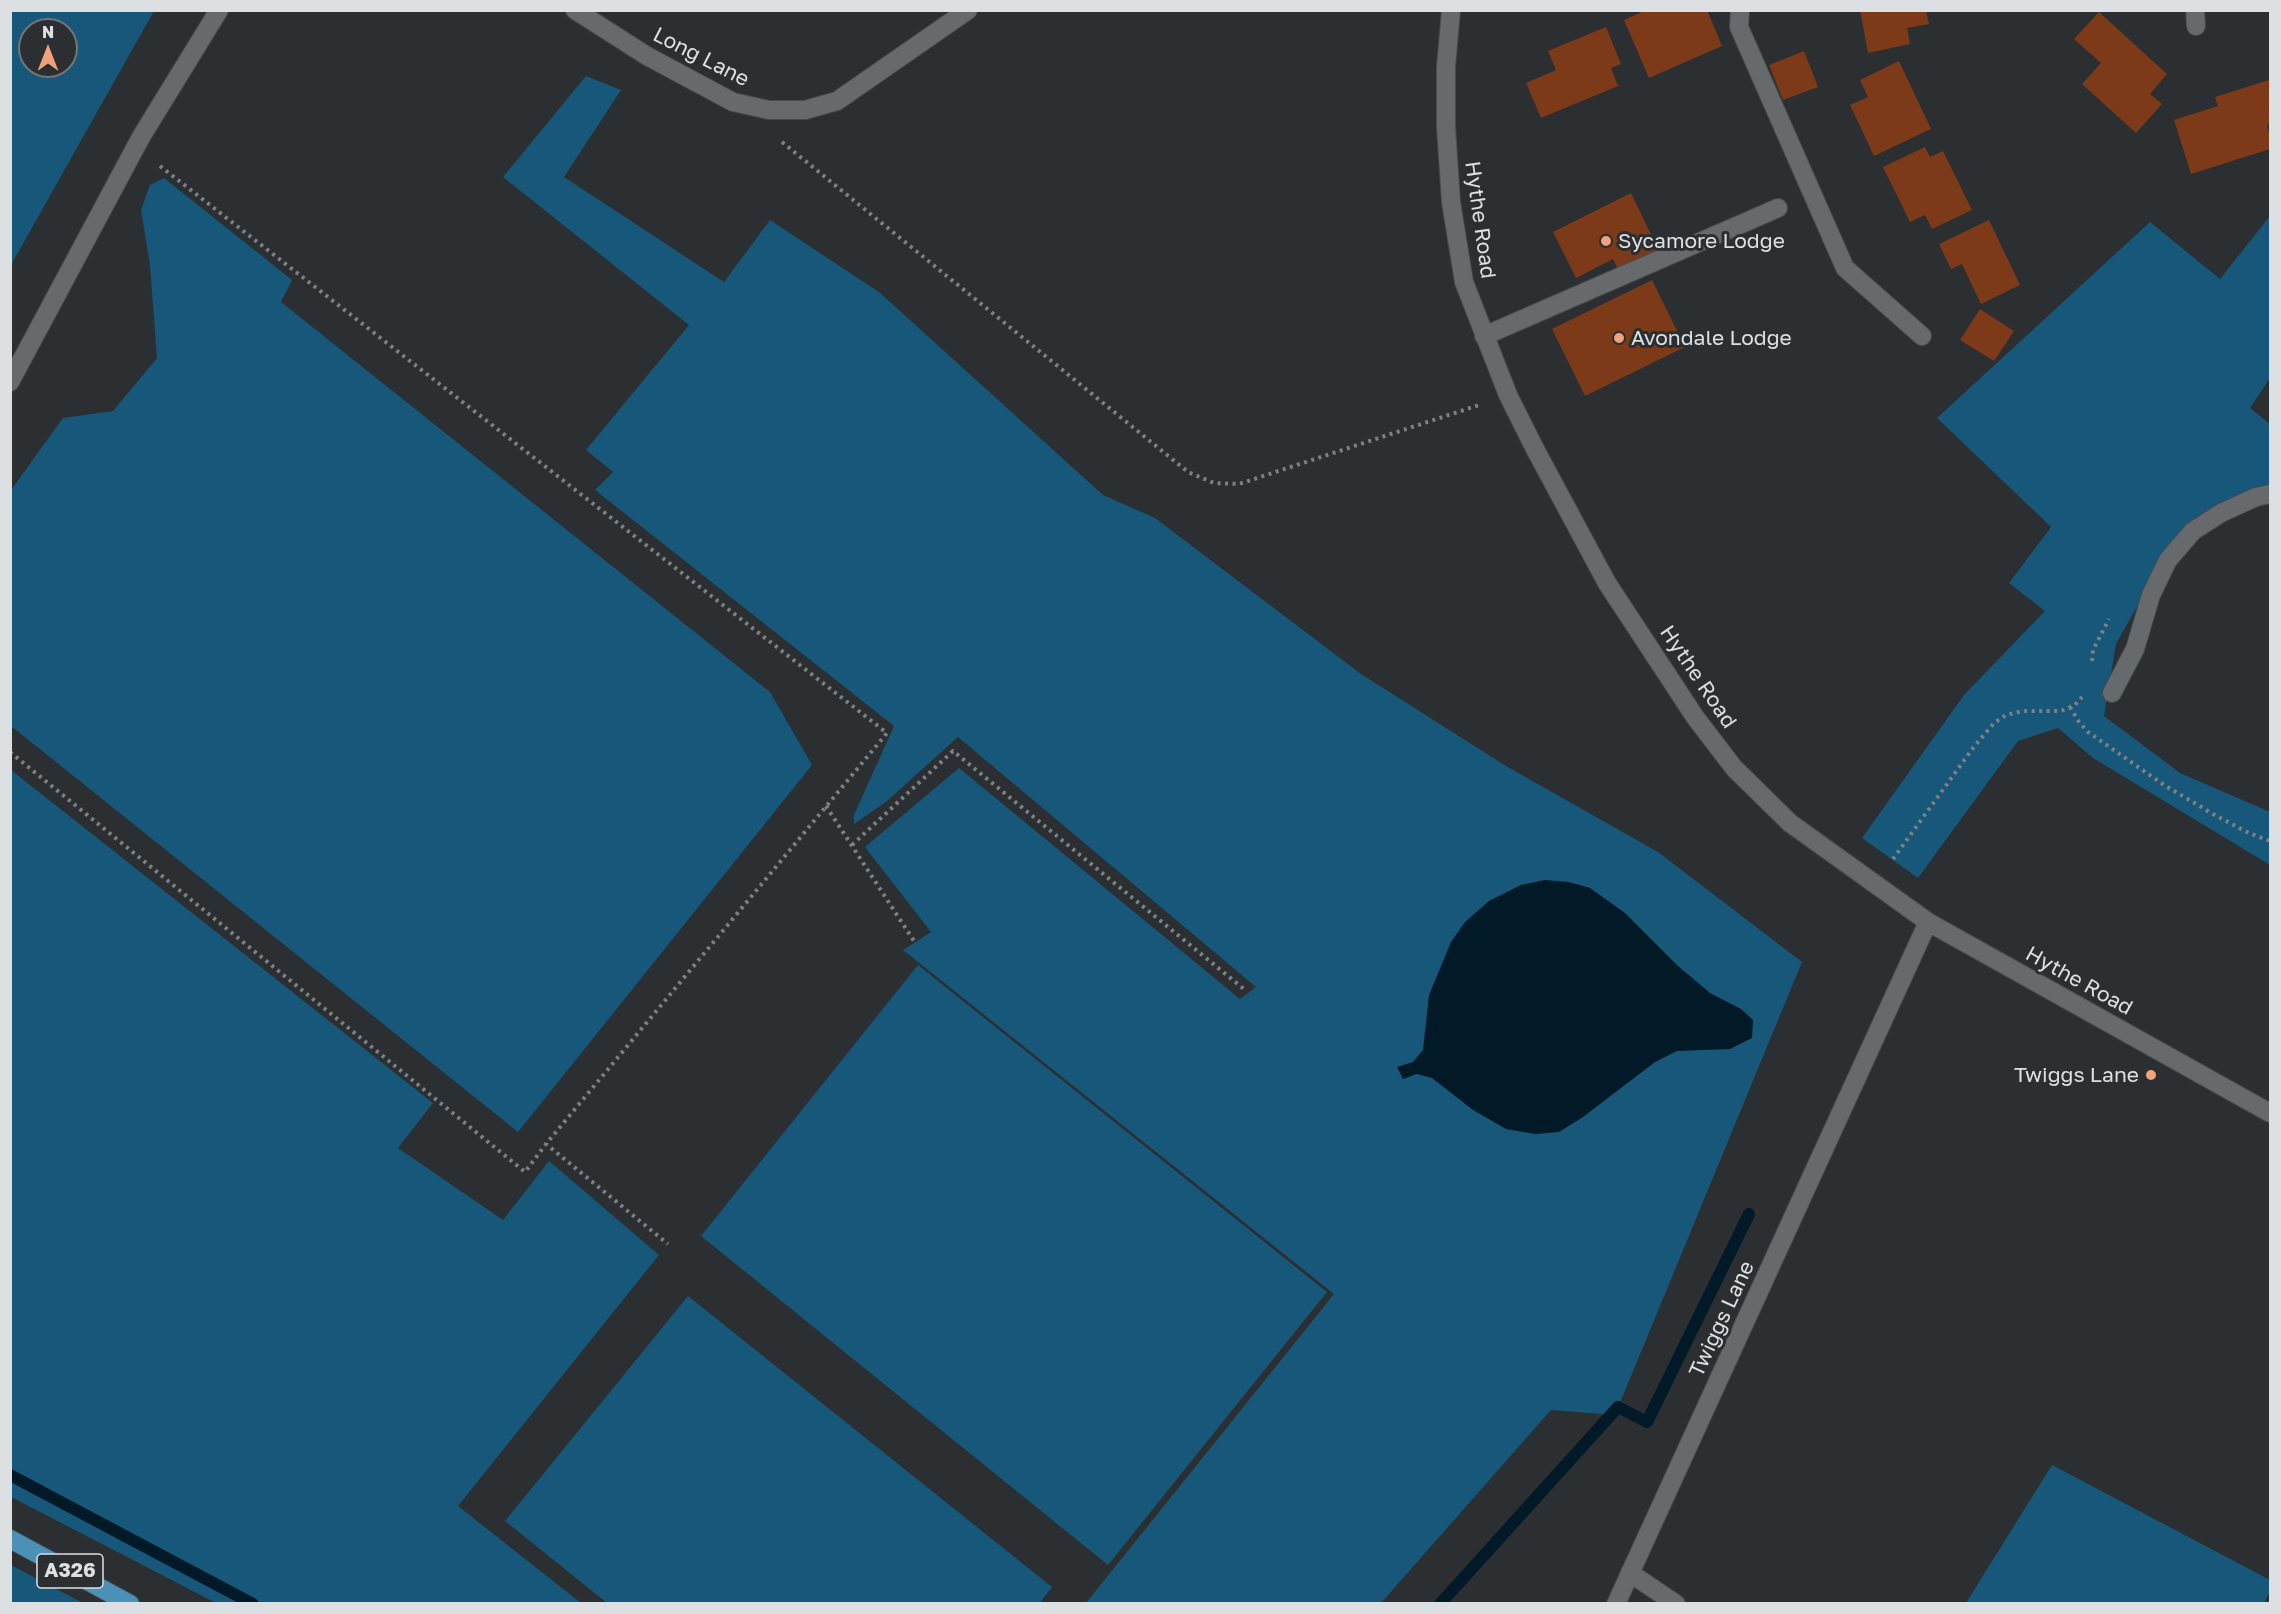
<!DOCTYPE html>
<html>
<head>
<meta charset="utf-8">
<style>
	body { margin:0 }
	#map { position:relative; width:2281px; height:1614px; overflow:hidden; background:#2b2f31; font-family:"Golos Text",sans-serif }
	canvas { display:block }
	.frame { position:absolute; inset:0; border:12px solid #dde0e2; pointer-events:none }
	.north { position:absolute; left:18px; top:18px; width:60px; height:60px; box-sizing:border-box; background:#2b2f31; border:2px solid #727678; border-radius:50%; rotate:0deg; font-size:16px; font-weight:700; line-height:24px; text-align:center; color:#dde0e2 }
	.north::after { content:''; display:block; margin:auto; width:21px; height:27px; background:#f1a17c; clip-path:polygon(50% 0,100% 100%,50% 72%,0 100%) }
</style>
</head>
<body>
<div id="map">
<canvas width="2281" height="1614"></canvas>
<div class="frame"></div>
<div class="north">N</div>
</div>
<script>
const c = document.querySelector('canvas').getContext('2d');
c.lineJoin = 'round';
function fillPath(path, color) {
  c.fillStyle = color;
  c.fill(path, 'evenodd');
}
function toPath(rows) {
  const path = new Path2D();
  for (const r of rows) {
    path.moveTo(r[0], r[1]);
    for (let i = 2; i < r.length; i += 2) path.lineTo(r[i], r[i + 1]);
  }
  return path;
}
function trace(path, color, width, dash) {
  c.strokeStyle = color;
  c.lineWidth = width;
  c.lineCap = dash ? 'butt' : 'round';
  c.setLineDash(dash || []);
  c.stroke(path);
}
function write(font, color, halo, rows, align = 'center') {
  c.font = font + ' "Golos Text",sans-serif';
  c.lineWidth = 6;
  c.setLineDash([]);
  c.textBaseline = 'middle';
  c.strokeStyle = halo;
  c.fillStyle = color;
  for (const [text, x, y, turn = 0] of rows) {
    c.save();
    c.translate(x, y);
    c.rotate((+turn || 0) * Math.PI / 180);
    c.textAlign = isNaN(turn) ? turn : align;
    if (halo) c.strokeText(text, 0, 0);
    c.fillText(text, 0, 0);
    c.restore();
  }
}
fillPath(toPath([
	[11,10,154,11,11,265,10,11],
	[30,30,66,30,66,66,30,66],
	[586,76,621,90,564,177,724,282,770,220,879,292,1103,495,1155,518,1361,674,1506,766,1658,852,1802,962,1615,1415,1551,1410,1381,1603,1086,1603,1334,1294,903,950,931,932,865,847,959,768,1240,999,1256,987,958,737,886,802,854,824,854,815,894,726,595,490,613,472,586,450,689,325,503,177],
	[164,178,292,280,281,302,770,692,812,765,518,1132,11,726,11,490,63,418,113,411,157,358,150,265,141,210,150,185],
	[2270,216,2270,378,2250,408,2270,424,2270,490,2170,548,2116,644,2104,716,2180,773,2270,812,2270,865,2093,758,2058,728,2018,741,1918,878,1862,838,1964,695,2045,611,2009,583,2051,527,1937,418,2150,222,2220,279],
	[11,770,433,1103,398,1148,503,1220,549,1161,659,1255,458,1506,581,1603,216,1603,11,1497],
	[918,965,1327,1292,1108,1565,701,1236],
	[688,1296,1052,1587,1039,1604,607,1603,505,1521],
	[2052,1465,2270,1580,2270,1592,2264,1603,1966,1603],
	[11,1565,62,1592,83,1603,11,1603]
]), '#175779');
fillPath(toPath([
	[1545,880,1569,882,1590,888,1625,913,1678,966,1710,993,1741,1009,1753,1020,1752,1038,1730,1049,1677,1051,1655,1062,1583,1117,1559,1132,1535,1134,1506,1129,1473,1110,1432,1078,1417,1074,1403,1079,1397,1067,1413,1062,1423,1050,1429,995,1451,942,1465,922,1489,901,1521,885]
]), '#021927');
trace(toPath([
	[10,1475,253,1604],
	[1440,1604,1618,1407,1647,1422,1749,1214]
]), '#021927', 12);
fillPath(toPath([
	[1646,10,1707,10,1722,46,1649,78,1624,20],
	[1860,10,1926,10,1929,24,1907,28,1910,44,1868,53],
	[2099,12,2167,74,2150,94,2162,104,2136,133,2082,84,2101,63,2074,39],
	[1606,27,1621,64,1611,68,1618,86,1541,118,1526,83,1556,70,1548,51],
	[1804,51,1818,87,1783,100,1769,65],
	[1899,61,1931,129,1874,156,1850,105,1868,97,1860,80],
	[2269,80,2270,86,2270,124,2267,125,2270,137,2270,149,2191,174,2174,120,2218,106,2215,97],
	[1925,147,1930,157,1943,151,1972,210,1932,229,1925,215,1910,222,1883,167],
	[1631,193,1659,251,1619,271,1613,259,1576,278,1553,232],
	[1989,220,2020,285,1981,304,1962,264,1951,269,1939,244],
	[1652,280,1685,347,1585,396,1552,329],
	[1980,309,2014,331,1994,361,1960,340]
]), '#7c3a18');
const lane = toPath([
	[1484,336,1778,208],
	[10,382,141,137,219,10],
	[2112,693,2135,649,2151,595,2168,560,2193,531,2221,513,2256,497,2270,494],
	[1630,1573,1676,1604]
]);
const street = toPath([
	[575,10,647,56,733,102,769,110,805,110,837,101,968,10],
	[1740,10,1739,27,1845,268,1922,336],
	[2195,10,2196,26]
]);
const secondary = toPath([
	[1451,10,1446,67,1446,127,1451,202,1464,282,1508,395,1535,449,1607,583,1695,717,1734,768,1790,823,1928,922,2270,1113],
	[1616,1604,1928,922]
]);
const primary = toPath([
	[10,1539,130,1604]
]);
trace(lane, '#484b4d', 20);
trace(street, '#484b4d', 20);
trace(secondary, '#484b4d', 20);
trace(primary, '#484b4d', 20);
trace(toPath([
	[782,142,1188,472,1214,483,1239,484,1479,405],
	[160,166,887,733,546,1144,668,1244],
	[2092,661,2093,650,2109,619],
	[2070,707,2079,722,2088,732,2164,785,2213,814,2249,833,2270,841],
	[10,752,525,1172,546,1144],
	[826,806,914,941],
	[852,845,953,751,1245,990],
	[1893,859,1973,748,1994,723,2006,715,2023,711,2061,711,2075,705,2082,697]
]), '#7d8183', 4, [3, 4.5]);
trace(lane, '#666a6d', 18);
trace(street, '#666a6d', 18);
trace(secondary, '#666a6d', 18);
trace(primary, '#4b90b6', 18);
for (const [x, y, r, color] of [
	[1606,241,6,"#f1a17c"],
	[1619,338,6,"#f1a17c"],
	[2151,1075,6,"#f1a17c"]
]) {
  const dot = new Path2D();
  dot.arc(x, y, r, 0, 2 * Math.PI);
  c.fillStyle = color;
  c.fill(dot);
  trace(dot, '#2b2f31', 2);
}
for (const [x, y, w] of [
	[70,1571,66]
]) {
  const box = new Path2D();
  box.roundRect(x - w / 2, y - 17, w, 34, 4.5);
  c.fillStyle = '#2b2f31';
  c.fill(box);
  trace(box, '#dde0e2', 1.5);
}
write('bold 20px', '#dde0e2', null, [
	["A326",70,1571]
]);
write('21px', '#dde0e2', '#2b2f31', [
	["Long Lane",701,57,27],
	["Hythe Road",1480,220,82],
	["Hythe Road",1698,677,56],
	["Hythe Road",2079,981,29],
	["Twiggs Lane",1722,1319,-65]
]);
write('21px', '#dde0e2', '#2b2f31', [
	["Sycamore Lodge",1618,241],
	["Avondale Lodge",1631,338],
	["Twiggs Lane",2139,1075,"right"]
], 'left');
</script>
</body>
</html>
